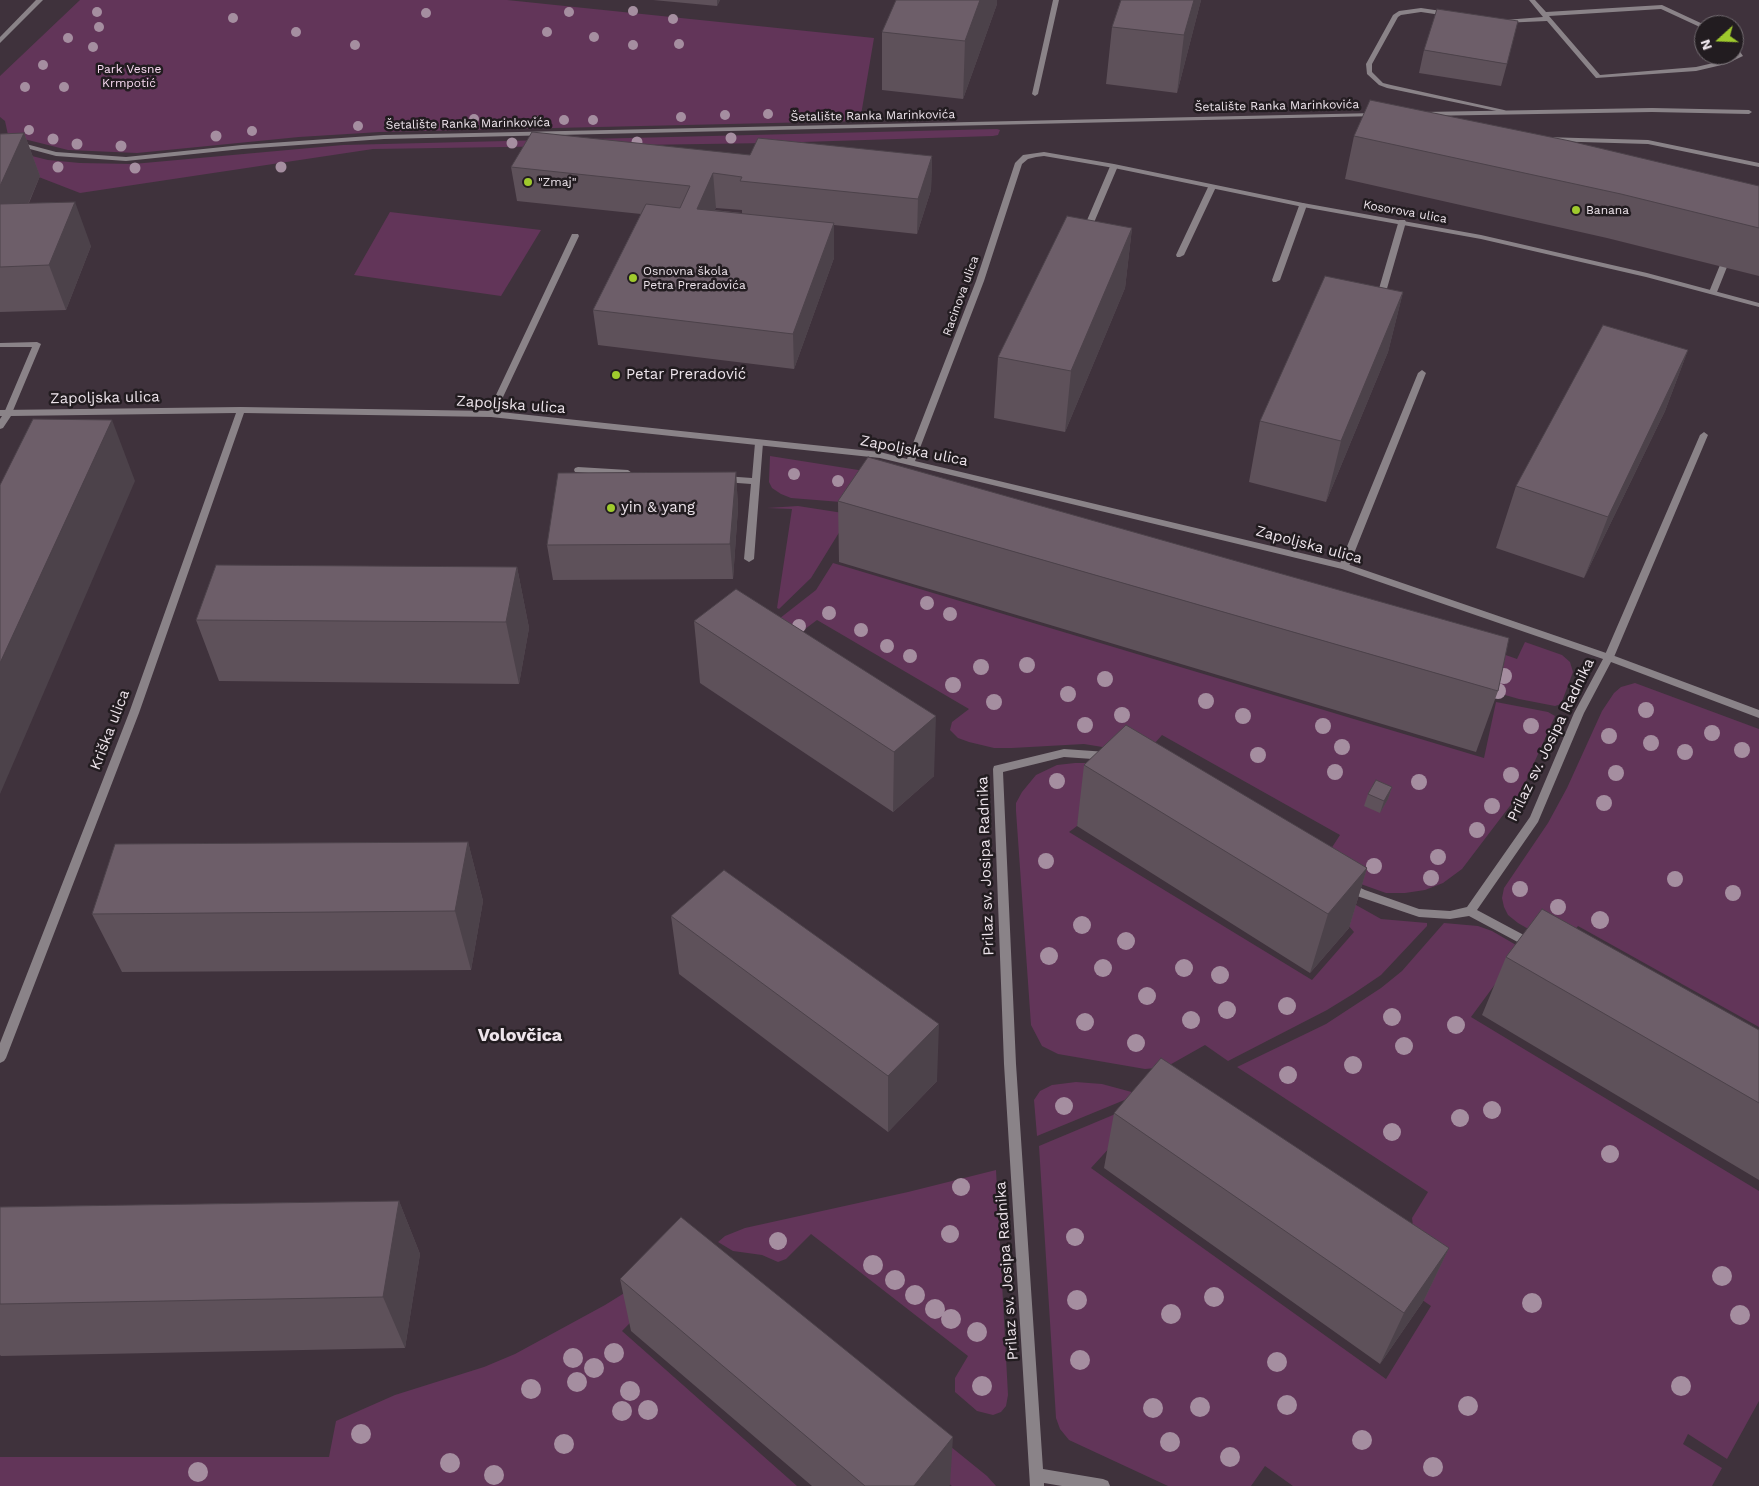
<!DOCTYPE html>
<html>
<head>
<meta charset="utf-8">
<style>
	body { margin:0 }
	#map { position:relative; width:1759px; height:1486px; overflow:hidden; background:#3f323c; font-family:"Work Sans",sans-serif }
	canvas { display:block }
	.north { position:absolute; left:1694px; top:15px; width:50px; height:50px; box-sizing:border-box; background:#221c20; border:1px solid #736c71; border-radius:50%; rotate:250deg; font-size:14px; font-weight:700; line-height:20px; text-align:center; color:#ede4eb }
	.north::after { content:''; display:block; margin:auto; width:18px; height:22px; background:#9fca2d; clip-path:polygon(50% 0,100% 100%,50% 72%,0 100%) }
</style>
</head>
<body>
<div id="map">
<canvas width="1759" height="1486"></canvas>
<div class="north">N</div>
</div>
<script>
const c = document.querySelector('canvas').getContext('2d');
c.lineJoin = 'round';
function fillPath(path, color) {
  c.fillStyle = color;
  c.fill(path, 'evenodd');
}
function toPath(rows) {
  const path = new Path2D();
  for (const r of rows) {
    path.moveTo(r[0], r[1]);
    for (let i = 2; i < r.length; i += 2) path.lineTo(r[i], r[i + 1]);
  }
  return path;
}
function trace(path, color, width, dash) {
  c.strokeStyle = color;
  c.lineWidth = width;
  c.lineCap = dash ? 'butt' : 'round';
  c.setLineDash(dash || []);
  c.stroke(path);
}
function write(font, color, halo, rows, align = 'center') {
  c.font = font + ' "Work Sans",sans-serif';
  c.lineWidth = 5;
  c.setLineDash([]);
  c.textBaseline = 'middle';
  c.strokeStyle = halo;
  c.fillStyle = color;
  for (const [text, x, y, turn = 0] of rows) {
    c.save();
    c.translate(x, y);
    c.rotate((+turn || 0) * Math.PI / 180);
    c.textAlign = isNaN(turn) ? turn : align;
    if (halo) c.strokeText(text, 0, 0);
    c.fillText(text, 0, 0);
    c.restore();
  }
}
fillPath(toPath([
	[80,0,507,0,874,38,860,121,380,132,299,137,137,153,68,150,8,135,5,121,0,117,0,76],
	[997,129,1000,130,998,135,993,136,770,143,373,149,80,193,0,162,0,148,48,160,80,163,133,164,343,145],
	[390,212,541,230,501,296,354,275],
	[770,456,871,472,841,502,791,498,781,494,772,488,769,482],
	[798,506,843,513,848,518,811,578,779,609,777,608,792,509,767,508],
	[833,563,1484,758,1496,702,1548,712,1555,716,1522,790,1462,869,1443,883,1425,890,1405,893,1386,893,1355,882,1329,852,1340,835,1162,735,1147,752,1133,752,1084,744,1012,748,994,748,969,742,958,738,950,730,952,722,969,709,817,620,780,648,752,640,816,590],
	[1466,641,1517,659,1525,642,1562,655,1570,662,1573,672,1561,704,1555,706,1519,699,1448,679],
	[1635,683,1759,729,1759,1027,1578,926,1561,948,1518,923,1508,915,1504,907,1502,898,1504,888,1548,823,1567,788,1602,711,1614,693,1621,687],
	[1075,763,1089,763,1077,826,1069,832,1312,980,1354,932,1308,878,1381,919,1427,923,1427,926,1381,975,1353,994,1327,1010,1228,1061,1205,1045,1166,1067,1145,1069,1058,1054,1042,1046,1031,1025,1016,811,1016,803,1022,792,1036,775,1057,765],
	[1444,923,1478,926,1492,931,1590,988,1510,964,1471,1017,1759,1191,1759,1401,1727,1459,1688,1434,1683,1444,1722,1468,1712,1486,1293,1486,1265,1466,1251,1486,1168,1486,1069,1440,1060,1429,1056,1418,1039,1146,1156,1097,1091,1168,1386,1379,1431,1306,1364,1260,1413,1226,1412,1218,1428,1192,1237,1067,1326,1024,1381,988,1402,971],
	[1076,1082,1102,1084,1139,1094,1037,1136,1034,1100,1040,1091,1052,1085],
	[996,1170,1008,1395,1006,1406,1001,1412,993,1415,977,1411,955,1392,955,1378,968,1356,811,1234,786,1259,778,1262,762,1255,733,1251,718,1242,725,1236,745,1228,908,1192],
	[685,1267,622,1331,797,1486,0,1486,0,1457,329,1457,336,1421,395,1395,484,1367,515,1354,605,1305,655,1274],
	[919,1421,987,1476,996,1486,952,1486,899,1443]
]), '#623559');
fillPath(toPath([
	[1529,0,1535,0,1546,12,1662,5,1705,25,1704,29,1702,28,1661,9,1549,16,1600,75,1696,67,1722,61,1736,55,1734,52,1734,45,1736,46,1743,56,1726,64,1696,71,1596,78,1547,21,1502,23,1502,21,1504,20,1543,17,1529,0],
	[1421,8,1448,12,1451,14,1448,16,1421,12,1401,15,1398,17,1372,64,1372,72,1383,83,1391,85,1504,110,1506,111,1506,113,1387,88,1379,85,1367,74,1366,64,1393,15,1399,11,1421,8],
	[1111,164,1118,166,1090,232,1086,234,1083,234,1082,232,1111,164],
	[1209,185,1215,185,1216,187,1184,255,1180,257,1177,257,1176,255,1209,185],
	[1300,203,1303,203,1307,205,1280,280,1276,282,1273,282,1272,280,1300,203],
	[1399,220,1405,220,1406,222,1384,299,1383,301,1377,301,1376,299,1399,220],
	[572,234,578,234,579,236,495,414,491,417,488,416,487,414,572,234],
	[1720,265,1726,265,1727,267,1717,292,1716,294,1710,294,1709,292,1720,265],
	[37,342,41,344,12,413,8,416,5,415,4,413,32,347,0,347,0,343,37,342],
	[1422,370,1426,373,1349,566,1344,569,1341,568,1339,566,1418,373,1422,370],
	[1704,432,1708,435,1614,657,1612,659,1606,659,1604,657,1700,435,1704,432],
	[759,440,763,443,760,481,754,559,749,562,744,559,751,484,724,482,720,479,724,476,752,478,755,443,759,440],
	[578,467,628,470,632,473,628,476,575,472,574,470,575,468,578,467]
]), '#8a8388');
fillPath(toPath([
	[1652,108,1749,110,1752,112,1749,114,1652,112,1423,116,1420,114,1423,112,1652,108],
	[1376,113,1378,114,1378,116,384,139,242,149,126,161,56,156,0,141,0,137,56,152,126,157,242,145,384,135,1376,113]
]), '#8a8388');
fillPath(toPath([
	[1053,0,1059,0,1038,94,1035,96,1032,94,1053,0],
	[1544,137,1648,140,1759,163,1759,167,1648,144,1547,141,1543,139,1544,137],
	[1044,152,1114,164,1303,203,1481,235,1647,273,1759,303,1759,307,1646,277,1481,239,1303,207,1114,168,1044,156,1036,157,1028,159,1022,164,984,281,915,461,1347,564,1612,655,1759,710,1759,718,1611,662,1584,713,1538,822,1477,910,1535,941,1536,944,1535,947,1531,948,1527,947,1469,916,1450,919,1419,917,1357,896,1346,890,1345,887,1346,884,1350,883,1365,890,1419,909,1450,911,1467,907,1530,817,1574,713,1603,659,1342,569,880,458,491,417,244,413,139,713,6,1058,4,1061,0,1063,0,1043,129,713,236,413,11,416,3,428,0,429,0,419,2,416,0,416,0,410,241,407,491,411,880,452,907,459,976,281,1015,163,1023,155,1044,152],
	[1064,749,1107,752,1112,756,1107,760,1064,757,1003,772,1016,1064,1043,1469,1103,1479,1108,1481,1110,1486,1062,1486,1044,1483,1044,1486,1030,1486,1004,1064,993,769,994,766,998,765,1064,749]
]), '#8a8388');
fillPath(toPath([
	[36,0,43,0,0,43,0,37,36,0]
]), '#8a8388');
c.fillStyle = '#a58ea0';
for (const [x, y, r] of [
	[633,11,5],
	[97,12,5],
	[569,12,5],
	[426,13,5],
	[233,18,5],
	[673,19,5],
	[99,27,5],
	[296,32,5],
	[547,32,5],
	[594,37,5],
	[68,38,5],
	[679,44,5],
	[355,45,5],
	[633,45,5],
	[93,47,5],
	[43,65,5],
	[25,87,5],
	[64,87,5],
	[768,114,5],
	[725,115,5],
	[681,117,5],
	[474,119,5],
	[564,120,5],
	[593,120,5],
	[536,121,5],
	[358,126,5],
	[29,130,5],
	[252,131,5],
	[216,136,5.5],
	[731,138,5.5],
	[53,139,5.5],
	[637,142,5.5],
	[512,143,5.5],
	[77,144,5.5],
	[121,146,5.5],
	[58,167,5.5],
	[281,167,5.5],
	[135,168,5.5],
	[794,474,6],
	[838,481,6],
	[927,603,7],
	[829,613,7],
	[950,614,7],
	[799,626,7],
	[861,630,7],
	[887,646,7],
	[910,656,7],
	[1027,665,8],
	[981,667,8],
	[1504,676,8],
	[1105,679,8],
	[953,685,8],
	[1498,691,8],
	[1068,694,8],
	[1206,701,8],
	[994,702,8],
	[1646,710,8],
	[1122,715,8],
	[1243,716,8],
	[1085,725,8],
	[1323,726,8],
	[1531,726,8],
	[1712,733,8],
	[1609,736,8],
	[1651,743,8],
	[1342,747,8],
	[1742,750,8],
	[1685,752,8],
	[1258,755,8],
	[1335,772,8],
	[1616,773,8],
	[1511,775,8],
	[1057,781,8],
	[1419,782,8],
	[1604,803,8],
	[1492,806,8],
	[1477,830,8],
	[1438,857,8],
	[1046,861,8],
	[1374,866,8],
	[1431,878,8],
	[1675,879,8],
	[1520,889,8],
	[1733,893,8],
	[1558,907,8],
	[1600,920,9],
	[1082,925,9],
	[1126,941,9],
	[1049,956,9],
	[1103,968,9],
	[1184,968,9],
	[1220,975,9],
	[1147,996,9],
	[1287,1006,9],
	[1227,1010,9],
	[1392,1017,9],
	[1191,1020,9],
	[1085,1022,9],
	[1456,1025,9],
	[1136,1043,9],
	[1404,1046,9],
	[1353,1065,9],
	[1288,1075,9],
	[1064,1106,9],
	[1492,1110,9],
	[1460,1118,9],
	[1392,1132,9],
	[1610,1154,9],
	[961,1187,9],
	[950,1234,9],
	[1075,1237,9],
	[778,1241,9],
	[873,1265,10],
	[1722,1276,10],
	[895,1280,10],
	[915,1295,10],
	[1214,1297,10],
	[1077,1300,10],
	[1532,1303,10],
	[935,1309,10],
	[1171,1314,10],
	[1740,1315,10],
	[951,1319,10],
	[977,1332,10],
	[614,1353,10],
	[573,1358,10],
	[1080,1360,10],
	[1277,1362,10],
	[594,1368,10],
	[577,1382,10],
	[982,1386,10],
	[1681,1386,10],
	[531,1389,10],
	[630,1391,10],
	[1287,1405,10],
	[1468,1406,10],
	[1200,1407,10],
	[1153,1408,10],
	[648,1410,10],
	[622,1411,10],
	[361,1434,10],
	[1362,1440,10],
	[1170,1442,10],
	[564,1444,10],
	[1230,1457,10],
	[450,1463,10],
	[1433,1467,10],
	[198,1472,10],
	[494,1475,10]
]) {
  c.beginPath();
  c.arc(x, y, r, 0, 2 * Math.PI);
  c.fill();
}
fillPath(toPath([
	[653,0,720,0,717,6],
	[980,0,997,0,997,4,963,99,882,90,882,32],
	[1121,0,1201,0,1177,93,1106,84,1112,27],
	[1424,50,1507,64,1501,86,1419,73],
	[24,133,40,176,29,203,91,246,66,310,0,312,0,134],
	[1354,136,1759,186,1759,276,1607,238,1345,179],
	[750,155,932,156,931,190,917,234,834,225,834,258,794,369,598,345,593,310,641,214,517,201,511,167],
	[716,208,742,210,742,213,714,210],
	[1132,228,1125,288,1065,432,994,418,998,357],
	[1403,292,1388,352,1326,502,1249,482,1260,421],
	[1688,350,1665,411,1584,578,1496,548,1516,486],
	[736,472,738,508,733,579,553,580,547,545],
	[838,501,1498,691,1476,752,839,562],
	[517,567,529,628,519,684,219,681,196,620],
	[694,621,934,776,893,812,700,683],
	[1084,765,1367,868,1349,928,1310,973,1077,826],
	[1392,787,1388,799,1380,813,1364,806,1368,794],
	[468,842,483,901,471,970,122,972,92,914],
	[671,916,937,1081,888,1132,679,974],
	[1506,957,1759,1030,1759,1180,1482,1015],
	[1114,1113,1449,1248,1424,1300,1380,1364,1104,1168],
	[399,1201,420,1254,405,1348,1,1356,0,1355,0,1207],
	[620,1279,950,1484,949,1486,812,1486,631,1331]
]), '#5e515a');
fillPath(toPath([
	[717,0,720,0,717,6],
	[980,0,997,0,997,4,963,99,965,41],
	[1194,0,1201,0,1177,93,1184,35],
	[24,133,40,176,9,248,0,226,0,186],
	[932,156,931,190,917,234,918,199],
	[713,173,716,208,699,243,697,209],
	[75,202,91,246,66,310,49,265],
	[834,223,834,258,794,369,793,334],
	[1132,228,1125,288,1065,432,1071,371],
	[1403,292,1388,352,1326,502,1341,441],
	[1688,350,1665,411,1584,578,1608,517],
	[112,420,135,481,0,794,0,663],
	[736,472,738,508,733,579,730,544],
	[517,567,529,628,519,684,506,622],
	[936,716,934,776,893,812,894,752],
	[1392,787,1388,799,1380,813,1384,801],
	[468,842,483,901,471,970,455,911],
	[1367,868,1349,928,1310,973,1328,914],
	[939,1024,937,1081,888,1132,888,1076],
	[399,1201,420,1254,405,1348,383,1297],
	[1449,1248,1424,1300,1380,1364,1404,1313],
	[953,1437,950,1484,949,1486,914,1486]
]), '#4c424a');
const building = toPath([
	[896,0,980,0,965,41,882,32,896,0],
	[1121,0,1194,0,1184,35,1112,27,1121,0],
	[1437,9,1518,21,1507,64,1424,50,1437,9],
	[1370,100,1570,141,1759,186,1759,228,1621,194,1354,136,1370,100],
	[532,132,750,155,758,138,932,156,918,199,740,181,742,177,713,173,697,209,834,223,793,334,593,310,646,204,680,208,690,186,511,167,532,132],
	[24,133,0,186,0,134,24,133],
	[75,202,49,265,0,267,0,204,75,202],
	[1067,216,1132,228,1071,371,998,357,1067,216],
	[1325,276,1403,292,1341,441,1260,421,1325,276],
	[1603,325,1688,350,1608,517,1516,486,1603,325],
	[33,419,112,420,0,663,0,485,33,419],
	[868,457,1509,638,1498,691,838,501,868,457],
	[736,472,730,544,547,545,558,473,736,472],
	[216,565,517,567,506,622,196,620,216,565],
	[736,589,936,716,894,752,694,621,736,589],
	[1126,725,1367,868,1328,914,1084,765,1126,725],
	[1376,780,1392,787,1384,801,1368,794,1376,780],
	[468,842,455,911,92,914,115,844,468,842],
	[724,870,939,1024,888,1076,671,916,724,870],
	[1542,909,1759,1030,1759,1103,1506,957,1542,909],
	[1161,1058,1449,1248,1404,1313,1114,1113,1161,1058],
	[399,1201,383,1297,0,1304,0,1207,399,1201],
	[681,1217,953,1437,914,1486,865,1486,620,1279,681,1217]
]);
fillPath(building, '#6d5e69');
trace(building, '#4c424a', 1);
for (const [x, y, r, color] of [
	[528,182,5,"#9fca2d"],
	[1576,210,5,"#9fca2d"],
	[633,278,5,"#9fca2d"],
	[616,375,5,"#9fca2d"],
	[611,508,5,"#9fca2d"]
]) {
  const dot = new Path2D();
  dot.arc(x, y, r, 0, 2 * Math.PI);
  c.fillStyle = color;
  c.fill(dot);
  trace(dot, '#221c20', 2);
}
write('12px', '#f8daf1', '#221c20', [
	["Park Vesne",129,69],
	["Krmpotić",129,83]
]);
write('12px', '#ede4eb', '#221c20', [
	["Šetalište Ranka Marinkovića",1277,106,-1],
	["Šetalište Ranka Marinkovića",873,116,-1],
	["Šetalište Ranka Marinkovića",468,124,-1],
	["Kosorova ulica",1405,212,10],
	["Racinova ulica",961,296,-70]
]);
write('12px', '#ede4eb', '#221c20', [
	["\"Zmaj\"",538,182],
	["Banana",1586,210],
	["Osnovna škola",643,271],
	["Petra Preradovića",643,285]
], 'left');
write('15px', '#ede4eb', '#221c20', [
	["Petar Preradović",626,375],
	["yin & yang",621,508]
], 'left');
write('15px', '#ede4eb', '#221c20', [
	["Zapoljska ulica",105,398,-1],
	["Zapoljska ulica",511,405,4],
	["Zapoljska ulica",914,451,11],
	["Zapoljska ulica",1309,545,15],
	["Kriška ulica",110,730,-69],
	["Prilaz sv. Josipa Radnika",1551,740,-64],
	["Prilaz sv. Josipa Radnika",986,866,-92],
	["Prilaz sv. Josipa Radnika",1007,1271,-94]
]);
write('bold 18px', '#ede4eb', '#221c20', [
	["Volovčica",520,1036]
]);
</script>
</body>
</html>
